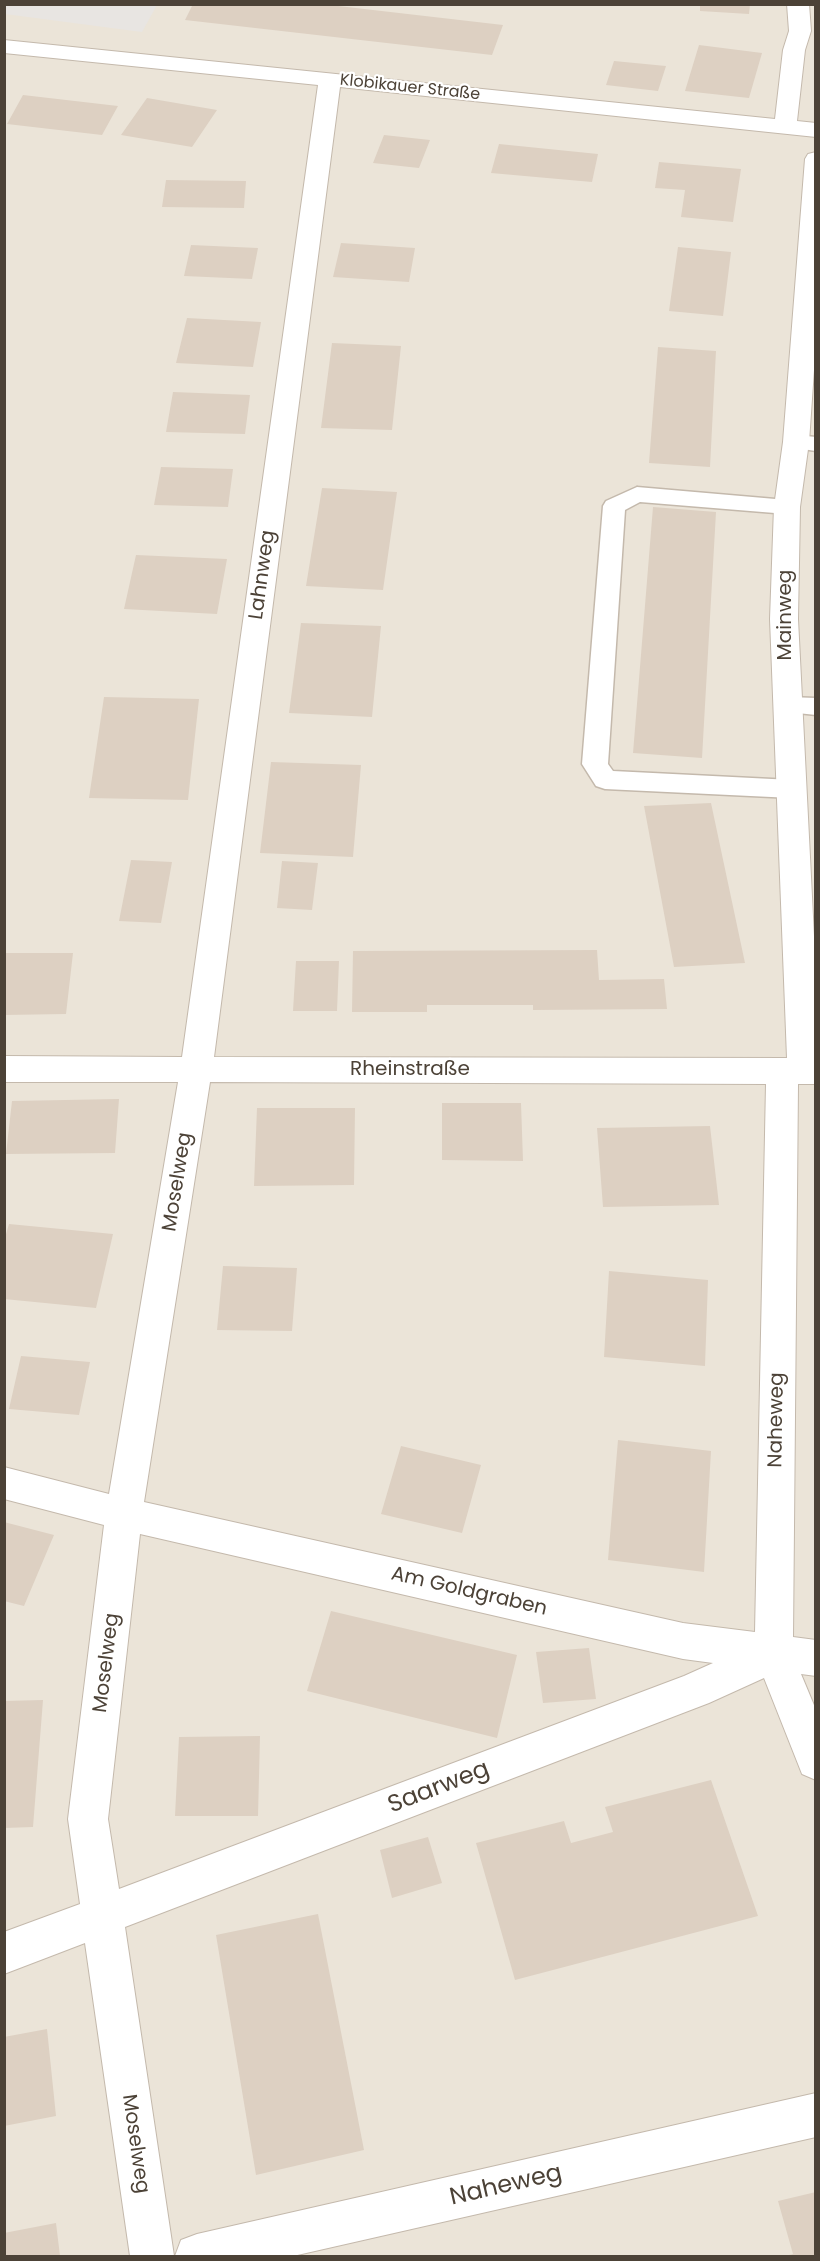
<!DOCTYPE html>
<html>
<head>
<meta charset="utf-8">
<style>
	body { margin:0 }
	#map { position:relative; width:820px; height:2261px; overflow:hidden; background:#f7f2eb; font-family:Poppins,sans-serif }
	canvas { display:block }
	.frame { position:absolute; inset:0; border:6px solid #4c4237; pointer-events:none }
</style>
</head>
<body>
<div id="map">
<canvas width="820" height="2261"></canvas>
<div class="frame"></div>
</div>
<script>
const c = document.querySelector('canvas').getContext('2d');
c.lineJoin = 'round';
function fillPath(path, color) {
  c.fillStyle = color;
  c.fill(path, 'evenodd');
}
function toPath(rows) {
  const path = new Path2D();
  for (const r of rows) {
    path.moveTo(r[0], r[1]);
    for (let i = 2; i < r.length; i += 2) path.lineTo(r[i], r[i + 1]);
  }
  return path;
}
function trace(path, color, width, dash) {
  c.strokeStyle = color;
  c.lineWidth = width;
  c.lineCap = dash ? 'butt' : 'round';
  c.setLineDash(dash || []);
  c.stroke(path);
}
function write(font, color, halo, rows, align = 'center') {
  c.font = font + ' Poppins,sans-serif';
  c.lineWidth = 4.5;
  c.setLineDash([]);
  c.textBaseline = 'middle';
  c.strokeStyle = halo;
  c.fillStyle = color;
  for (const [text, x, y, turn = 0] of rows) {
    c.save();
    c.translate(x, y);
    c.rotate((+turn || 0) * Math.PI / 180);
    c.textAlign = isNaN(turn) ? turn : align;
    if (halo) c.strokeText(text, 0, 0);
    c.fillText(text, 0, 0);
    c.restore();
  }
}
fillPath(toPath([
	[5,5,815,5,815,2256,5,2256]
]), '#ebe4d8');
fillPath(toPath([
	[5,4,157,4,157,5,142,32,5,14]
]), '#e8e5e2');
fillPath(toPath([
	[193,4,321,4,503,25,492,55,185,20],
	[700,4,750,4,749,14,700,11],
	[699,45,762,53,749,98,685,91],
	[614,61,666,66,658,91,606,85],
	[23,95,118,106,102,135,7,124],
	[147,98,217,110,192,147,121,135],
	[384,135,430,140,419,168,373,163],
	[499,144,598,154,592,182,491,173],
	[659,162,741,169,733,222,681,217,685,190,655,188],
	[166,180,246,181,244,208,162,207],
	[341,243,415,248,409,282,333,277],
	[191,245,258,248,252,279,184,276],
	[678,247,731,252,723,316,669,311],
	[187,318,261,322,253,367,176,363],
	[332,343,401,346,392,430,321,428],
	[658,347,716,351,710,467,649,463],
	[173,392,250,395,245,434,166,432],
	[161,467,233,469,228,507,154,505],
	[322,488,397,492,383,590,306,586],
	[653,507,716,512,702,758,633,753],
	[136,555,227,559,217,614,124,609],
	[301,623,381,626,372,717,289,713],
	[104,697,199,699,188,800,89,798],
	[271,762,361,765,353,857,260,853],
	[711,803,745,963,674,967,644,806],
	[131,860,172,862,161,923,119,921],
	[282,861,318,863,312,910,277,908],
	[597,950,599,980,664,979,667,1009,533,1010,533,1005,427,1005,427,1012,352,1012,353,951],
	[4,953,73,953,66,1014,4,1015],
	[296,961,339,961,337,1011,293,1011],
	[119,1099,115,1153,6,1154,12,1101],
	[442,1103,521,1103,523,1161,442,1160],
	[257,1108,355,1108,354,1185,254,1186],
	[710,1126,719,1205,603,1207,597,1128],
	[9,1224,113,1234,96,1308,4,1299,4,1241],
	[223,1266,297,1268,292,1331,217,1330],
	[609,1271,708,1280,705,1366,604,1357],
	[21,1356,90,1362,79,1415,9,1409],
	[618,1440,711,1451,704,1572,608,1560],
	[401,1446,481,1465,462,1533,381,1514],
	[4,1522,54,1535,24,1606,4,1601],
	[331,1611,517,1655,497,1738,307,1691],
	[589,1648,596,1699,543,1703,536,1652],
	[43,1700,33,1827,4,1828,4,1701],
	[260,1736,258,1816,175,1816,179,1737],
	[711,1780,758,1916,515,1980,476,1843,564,1821,571,1843,613,1832,605,1807],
	[428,1837,442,1883,392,1898,380,1850],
	[318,1914,364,2150,256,2175,216,1935],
	[47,2029,56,2116,4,2126,4,2037],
	[816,2192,816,2256,785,2256,793,2254,778,2201],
	[56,2223,60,2256,4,2256,4,2233]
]), '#ddd0c2');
const lane = toPath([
	[796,435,816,437,816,451,788,447,785,442,788,437,796,435],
	[637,487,787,500,795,502,798,507,795,512,787,514,640,502,625,510,608,764,613,771,792,780,801,783,805,789,801,795,792,798,605,789,596,786,582,764,603,506,606,501,637,487],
	[788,697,816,698,816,715,779,711,776,705,779,699,788,697]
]);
const street = toPath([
	[787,4,809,4,811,31,805,50,797,121,816,123,816,137,340,87,214,1057,787,1058,770,619,774,507,783,442,805,159,808,154,816,152,816,341,809,442,800,507,798,619,816,976,816,1084,798,1084,793,1637,816,1640,816,1676,801,1674,816,1710,816,1780,802,1774,764,1678,709,1703,125,1927,174,2256,130,2256,85,1943,4,1974,4,1932,80,1904,68,1819,104,1525,4,1499,4,1467,109,1494,178,1082,4,1082,4,1056,182,1057,318,85,4,53,4,40,775,119,783,50,789,31,787,4],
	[210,1082,766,1084,755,1632,683,1623,144,1502,210,1082],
	[140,1534,683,1659,713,1663,684,1676,119,1889,108,1819,140,1534],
	[816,2093,816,2137,293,2256,175,2256,181,2240,197,2234,816,2093]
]);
trace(lane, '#c4b9ac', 3);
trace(street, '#c4b9ac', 2);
fillPath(lane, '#fff');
fillPath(street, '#fff');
write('16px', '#4c4237', '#fff', [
	["Klobikauer Straße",410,88,6]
]);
write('20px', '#4c4237', '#fff', [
	["Lahnweg",263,575,-82],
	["Mainweg",786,615,-90],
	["Rheinstraße",410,1070],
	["Moselweg",178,1182,-81],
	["Naheweg",777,1420,-89],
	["Am Goldgraben",469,1592,13],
	["Moselweg",107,1663,-83],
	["Moselweg",135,2144,82]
]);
write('24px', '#4c4237', '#fff', [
	["Saarweg",439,1788,-21],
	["Naheweg",506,2186,-13]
]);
</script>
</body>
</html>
